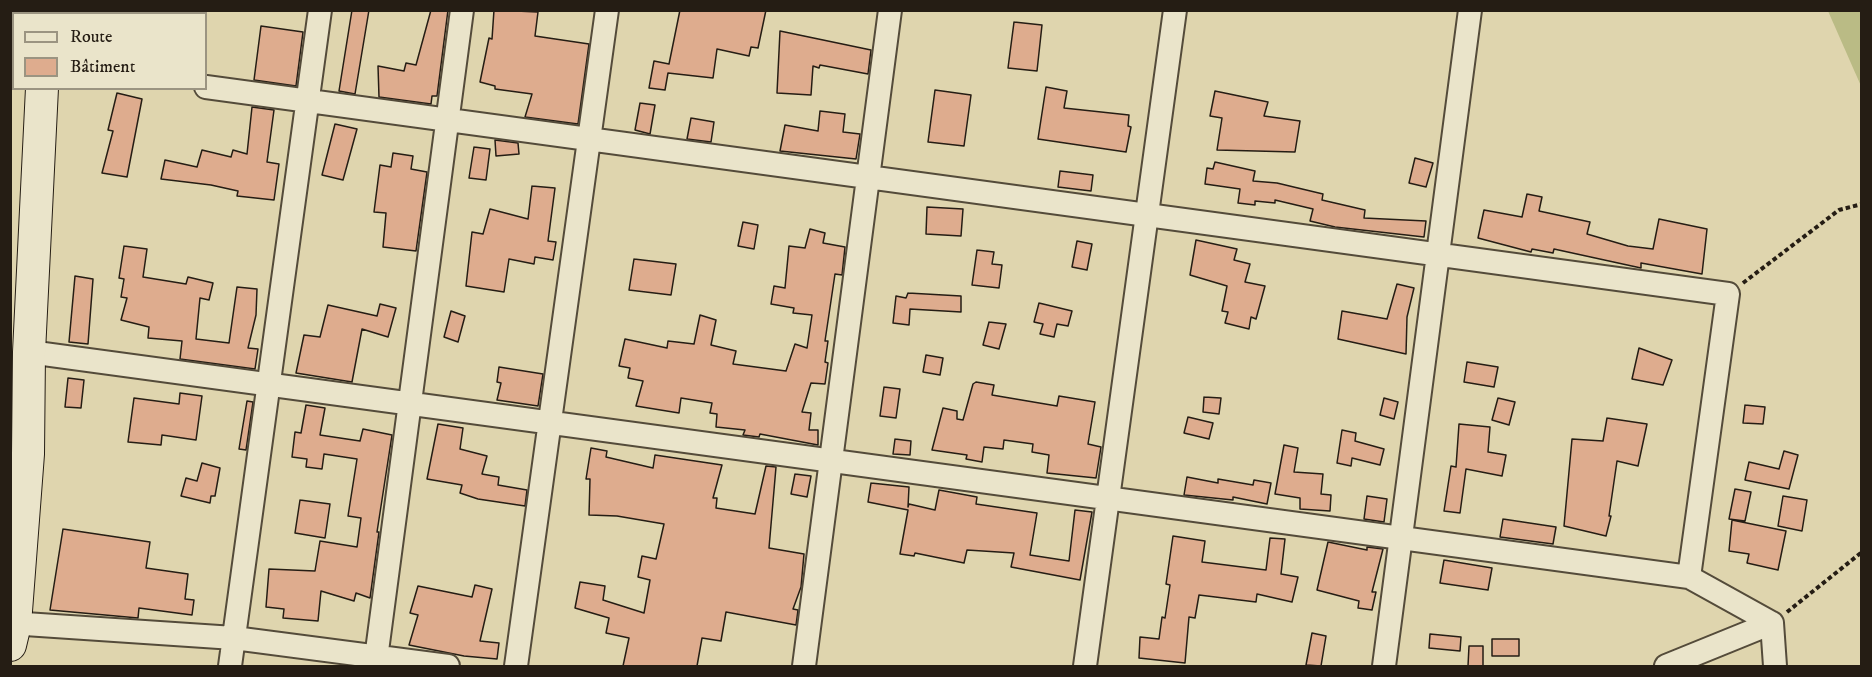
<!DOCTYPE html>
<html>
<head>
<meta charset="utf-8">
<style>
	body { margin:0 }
	#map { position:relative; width:1872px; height:677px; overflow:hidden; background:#dfd5ae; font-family:"IM FELL DW Pica",serif }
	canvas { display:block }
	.frame { position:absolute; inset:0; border:12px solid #251d14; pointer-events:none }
	.legend { position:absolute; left:12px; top:12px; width:195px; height:78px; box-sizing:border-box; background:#eae4ca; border:2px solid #9b9481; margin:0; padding:8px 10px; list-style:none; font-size:18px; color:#251d14 }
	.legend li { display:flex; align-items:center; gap:12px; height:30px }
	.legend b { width:30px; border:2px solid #9b9481 }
</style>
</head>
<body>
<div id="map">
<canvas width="1872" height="677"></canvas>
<div class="frame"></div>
<ul class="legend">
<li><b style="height:8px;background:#eae4ca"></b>Route</li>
<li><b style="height:16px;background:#deac8e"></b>Bâtiment</li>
</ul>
</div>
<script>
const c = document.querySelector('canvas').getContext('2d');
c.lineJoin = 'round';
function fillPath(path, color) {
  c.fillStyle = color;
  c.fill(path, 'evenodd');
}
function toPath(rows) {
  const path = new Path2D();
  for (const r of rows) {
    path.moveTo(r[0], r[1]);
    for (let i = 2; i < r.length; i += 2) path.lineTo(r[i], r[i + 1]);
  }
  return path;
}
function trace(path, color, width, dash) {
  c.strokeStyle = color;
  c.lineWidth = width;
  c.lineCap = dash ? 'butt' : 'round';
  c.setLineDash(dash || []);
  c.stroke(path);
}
fillPath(toPath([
	[1828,11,1861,11,1861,86]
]), '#babb85');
const building = toPath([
	[352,10,369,10,355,94,339,91,352,10],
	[431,10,448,10,437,96,432,96,431,104,379,97,378,66,404,71,406,63,416,65,431,10],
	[494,10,538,12,535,36,589,44,578,124,525,117,532,94,495,89,495,86,480,82,489,38,492,39,494,10],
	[680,10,766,10,758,48,751,47,749,56,717,49,713,78,668,73,665,90,649,88,654,61,669,64,680,10],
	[1014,22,1042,25,1037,71,1008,68,1014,22],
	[261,26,303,32,296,86,254,80,261,26],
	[780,31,871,50,868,74,820,65,819,68,813,66,811,95,777,93,780,31],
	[1046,87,1067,91,1064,108,1129,115,1128,126,1131,127,1126,152,1038,139,1046,87],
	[935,90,971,95,964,146,928,142,935,90],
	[1215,91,1268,102,1264,116,1300,121,1295,152,1217,150,1222,118,1210,116,1215,91],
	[117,93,142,99,127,177,102,173,113,131,108,130,117,93],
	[640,103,655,105,650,134,635,130,640,103],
	[252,107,274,110,267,162,279,164,274,200,237,196,238,191,211,185,161,179,165,160,197,167,202,150,231,157,233,150,247,154,252,107],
	[820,111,845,114,843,132,860,134,856,159,780,151,785,125,818,131,820,111],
	[691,118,714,122,711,142,687,139,691,118],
	[335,124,357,129,343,180,322,175,335,124],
	[495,140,518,143,519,154,496,156,495,140],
	[474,147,490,149,486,180,469,178,474,147],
	[393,153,413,156,411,169,427,172,416,251,383,247,386,213,374,212,380,165,391,167,393,153],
	[1415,158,1433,163,1426,187,1409,183,1415,158],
	[1215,162,1255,171,1253,181,1277,183,1323,194,1322,200,1365,210,1364,218,1426,221,1424,237,1335,227,1310,221,1313,209,1275,200,1275,203,1255,201,1255,205,1238,203,1240,189,1205,184,1207,168,1213,169,1215,162],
	[1060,171,1093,175,1091,191,1058,187,1060,171],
	[532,186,555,188,548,241,556,242,553,260,535,257,534,264,509,259,504,292,466,286,472,232,483,234,490,209,528,219,532,186],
	[1527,194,1542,197,1539,211,1590,222,1587,234,1628,246,1653,249,1659,219,1707,229,1702,274,1641,263,1641,268,1554,249,1553,253,1532,249,1531,252,1478,238,1484,210,1522,217,1527,194],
	[927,207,963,209,961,236,926,234,927,207],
	[743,222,758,225,754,249,738,246,743,222],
	[810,229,825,233,823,243,845,247,842,275,835,274,825,341,828,341,825,362,828,363,825,384,811,383,802,412,811,413,809,430,818,430,818,445,760,434,759,437,743,435,745,430,716,427,717,414,710,413,712,403,681,398,679,413,636,406,643,381,628,378,630,368,619,366,625,339,667,348,668,341,694,344,700,315,716,320,711,345,736,351,733,364,786,371,795,344,807,348,812,315,793,313,794,308,771,304,774,286,785,288,789,246,805,248,810,229],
	[1196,240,1237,249,1234,260,1250,264,1245,282,1265,286,1256,319,1251,317,1249,329,1225,323,1228,312,1222,311,1227,286,1190,275,1196,240],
	[1077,241,1092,244,1087,270,1072,267,1077,241],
	[124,246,147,249,143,277,186,284,188,277,213,283,209,300,200,298,196,339,229,343,237,287,257,289,256,315,248,348,258,349,255,369,180,359,182,341,148,338,149,327,121,320,127,298,121,297,124,279,119,278,124,246],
	[977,250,994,252,992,264,1002,265,999,288,972,285,977,250],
	[634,259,676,264,671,295,629,290,634,259],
	[75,276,93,279,88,344,69,342,75,276],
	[1397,284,1414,288,1407,317,1406,354,1338,339,1342,311,1387,319,1397,284],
	[908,293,961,296,961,312,910,309,909,325,893,323,896,296,906,298,908,293],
	[1039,303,1072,311,1068,326,1057,324,1054,337,1040,334,1043,324,1034,322,1039,303],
	[380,304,396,308,388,337,362,329,352,382,296,373,304,335,320,337,328,305,377,316,380,304],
	[451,311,465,316,458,342,444,337,451,311],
	[989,322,1006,324,999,349,983,345,989,322],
	[1639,348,1672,360,1663,385,1632,379,1639,348],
	[926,355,943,358,940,375,923,372,926,355],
	[1467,362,1498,367,1494,387,1464,382,1467,362],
	[499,367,543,374,538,406,497,400,501,383,497,382,499,367],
	[68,378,84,380,81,408,65,407,68,378],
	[976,382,994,385,992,395,1057,406,1059,396,1095,402,1088,444,1101,447,1096,478,1047,473,1049,455,1032,452,1033,444,1004,440,1003,449,984,447,982,462,966,459,967,455,932,450,943,408,957,411,957,419,963,420,973,384,976,382],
	[884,387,900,389,896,418,880,416,884,387],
	[180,393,202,396,196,440,162,435,161,445,128,442,134,398,179,404,180,393],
	[1204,397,1221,398,1219,414,1203,412,1204,397],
	[1384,398,1398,402,1394,419,1380,415,1384,398],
	[1498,398,1515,402,1509,425,1492,420,1498,398],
	[247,401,253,402,246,450,239,449,247,401],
	[306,405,325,408,320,435,360,441,363,429,392,435,377,532,379,532,370,598,356,593,354,601,321,591,318,621,283,618,284,609,266,607,269,569,315,571,320,541,357,547,361,518,348,516,357,459,324,454,322,469,306,467,307,459,292,457,295,432,301,433,306,405],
	[1745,405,1765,407,1763,424,1743,423,1745,405],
	[1188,417,1213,423,1209,439,1184,433,1188,417],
	[1607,418,1647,424,1638,466,1617,461,1609,516,1611,516,1606,536,1564,526,1572,439,1603,441,1607,418],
	[438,424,463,428,460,449,487,456,482,474,499,477,498,485,527,490,525,506,478,499,460,493,462,485,427,479,438,424],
	[1459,424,1490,427,1488,452,1506,455,1502,476,1466,469,1460,513,1444,511,1451,466,1456,467,1459,424],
	[1342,430,1356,433,1355,441,1384,449,1380,465,1352,458,1351,466,1337,463,1342,430],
	[895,439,911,441,910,455,893,454,895,439],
	[1284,445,1298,448,1294,472,1323,474,1321,494,1331,495,1330,511,1300,509,1300,498,1275,494,1284,445],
	[591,448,607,451,606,457,653,468,655,455,722,465,713,498,717,498,716,508,755,514,766,466,776,467,769,548,804,554,801,587,793,609,798,610,796,625,726,612,721,641,702,638,697,666,623,666,629,638,606,633,609,618,575,608,580,582,605,586,603,600,644,613,650,580,638,577,642,556,656,559,664,524,617,516,589,515,590,479,586,479,591,448],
	[1784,451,1798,455,1789,489,1745,480,1749,462,1779,469,1784,451],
	[202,463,220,468,215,496,211,496,210,503,181,496,186,478,197,481,202,463],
	[795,474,811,476,807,497,791,494,795,474],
	[1187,477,1218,483,1218,479,1253,485,1254,480,1271,483,1267,504,1233,497,1233,500,1184,495,1187,477],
	[871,483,909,487,908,507,909,504,935,510,939,490,977,497,976,504,1037,513,1030,555,1069,561,1075,510,1092,512,1080,580,1011,567,1014,553,967,550,964,563,915,553,914,556,900,554,908,510,868,502,871,483],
	[1735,489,1751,492,1745,521,1729,519,1735,489],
	[1367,496,1387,499,1384,522,1364,519,1367,496],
	[1783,496,1807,500,1802,531,1778,526,1783,496],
	[300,500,330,504,325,538,295,533,300,500],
	[1503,519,1556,527,1553,544,1500,537,1503,519],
	[1732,520,1786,531,1778,570,1747,563,1749,554,1729,551,1732,520],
	[63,529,150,542,146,568,188,574,185,599,194,600,192,615,139,608,138,618,50,610,63,529],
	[1173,536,1205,541,1202,562,1266,570,1270,538,1285,539,1281,574,1298,577,1292,602,1257,594,1256,602,1199,595,1195,618,1189,617,1185,663,1139,658,1140,637,1159,639,1162,617,1165,618,1170,585,1166,584,1173,536],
	[1328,542,1367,550,1367,547,1383,549,1372,592,1376,592,1372,610,1358,608,1359,601,1317,590,1328,542],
	[1444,560,1492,568,1488,590,1440,583,1444,560],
	[475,585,492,589,480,641,499,643,497,659,464,656,409,645,418,615,410,613,418,586,472,597,475,585],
	[1312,633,1326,636,1321,666,1306,665,1312,633],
	[1430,634,1461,637,1460,651,1429,648,1430,634],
	[1492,639,1519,639,1519,656,1492,656,1492,639],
	[1469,646,1483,646,1483,666,1468,666,1469,646]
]);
fillPath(building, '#deac8e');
trace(building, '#251d14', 1.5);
const minor = toPath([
	[206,87,1728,294,1689,577],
	[29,352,1689,577,1772,623,1775,666],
	[10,623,234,638,448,666],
	[230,666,320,10],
	[375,666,462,10],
	[516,666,607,10],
	[804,666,890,10],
	[1085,666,1175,10],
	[1384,666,1470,10],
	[1666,666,1772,623]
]);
const secondary = toPath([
	[45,14,45,10],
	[10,645,15,624,28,454,29,352,42,88]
]);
trace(minor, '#544b3a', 26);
trace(secondary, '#251d14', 34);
trace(toPath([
	[1743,283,1839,210,1862,204],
	[1787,612,1862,552]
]), '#251d14', 4, [4.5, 3]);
trace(minor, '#eae4ca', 22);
trace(secondary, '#eae4ca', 32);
</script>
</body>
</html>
